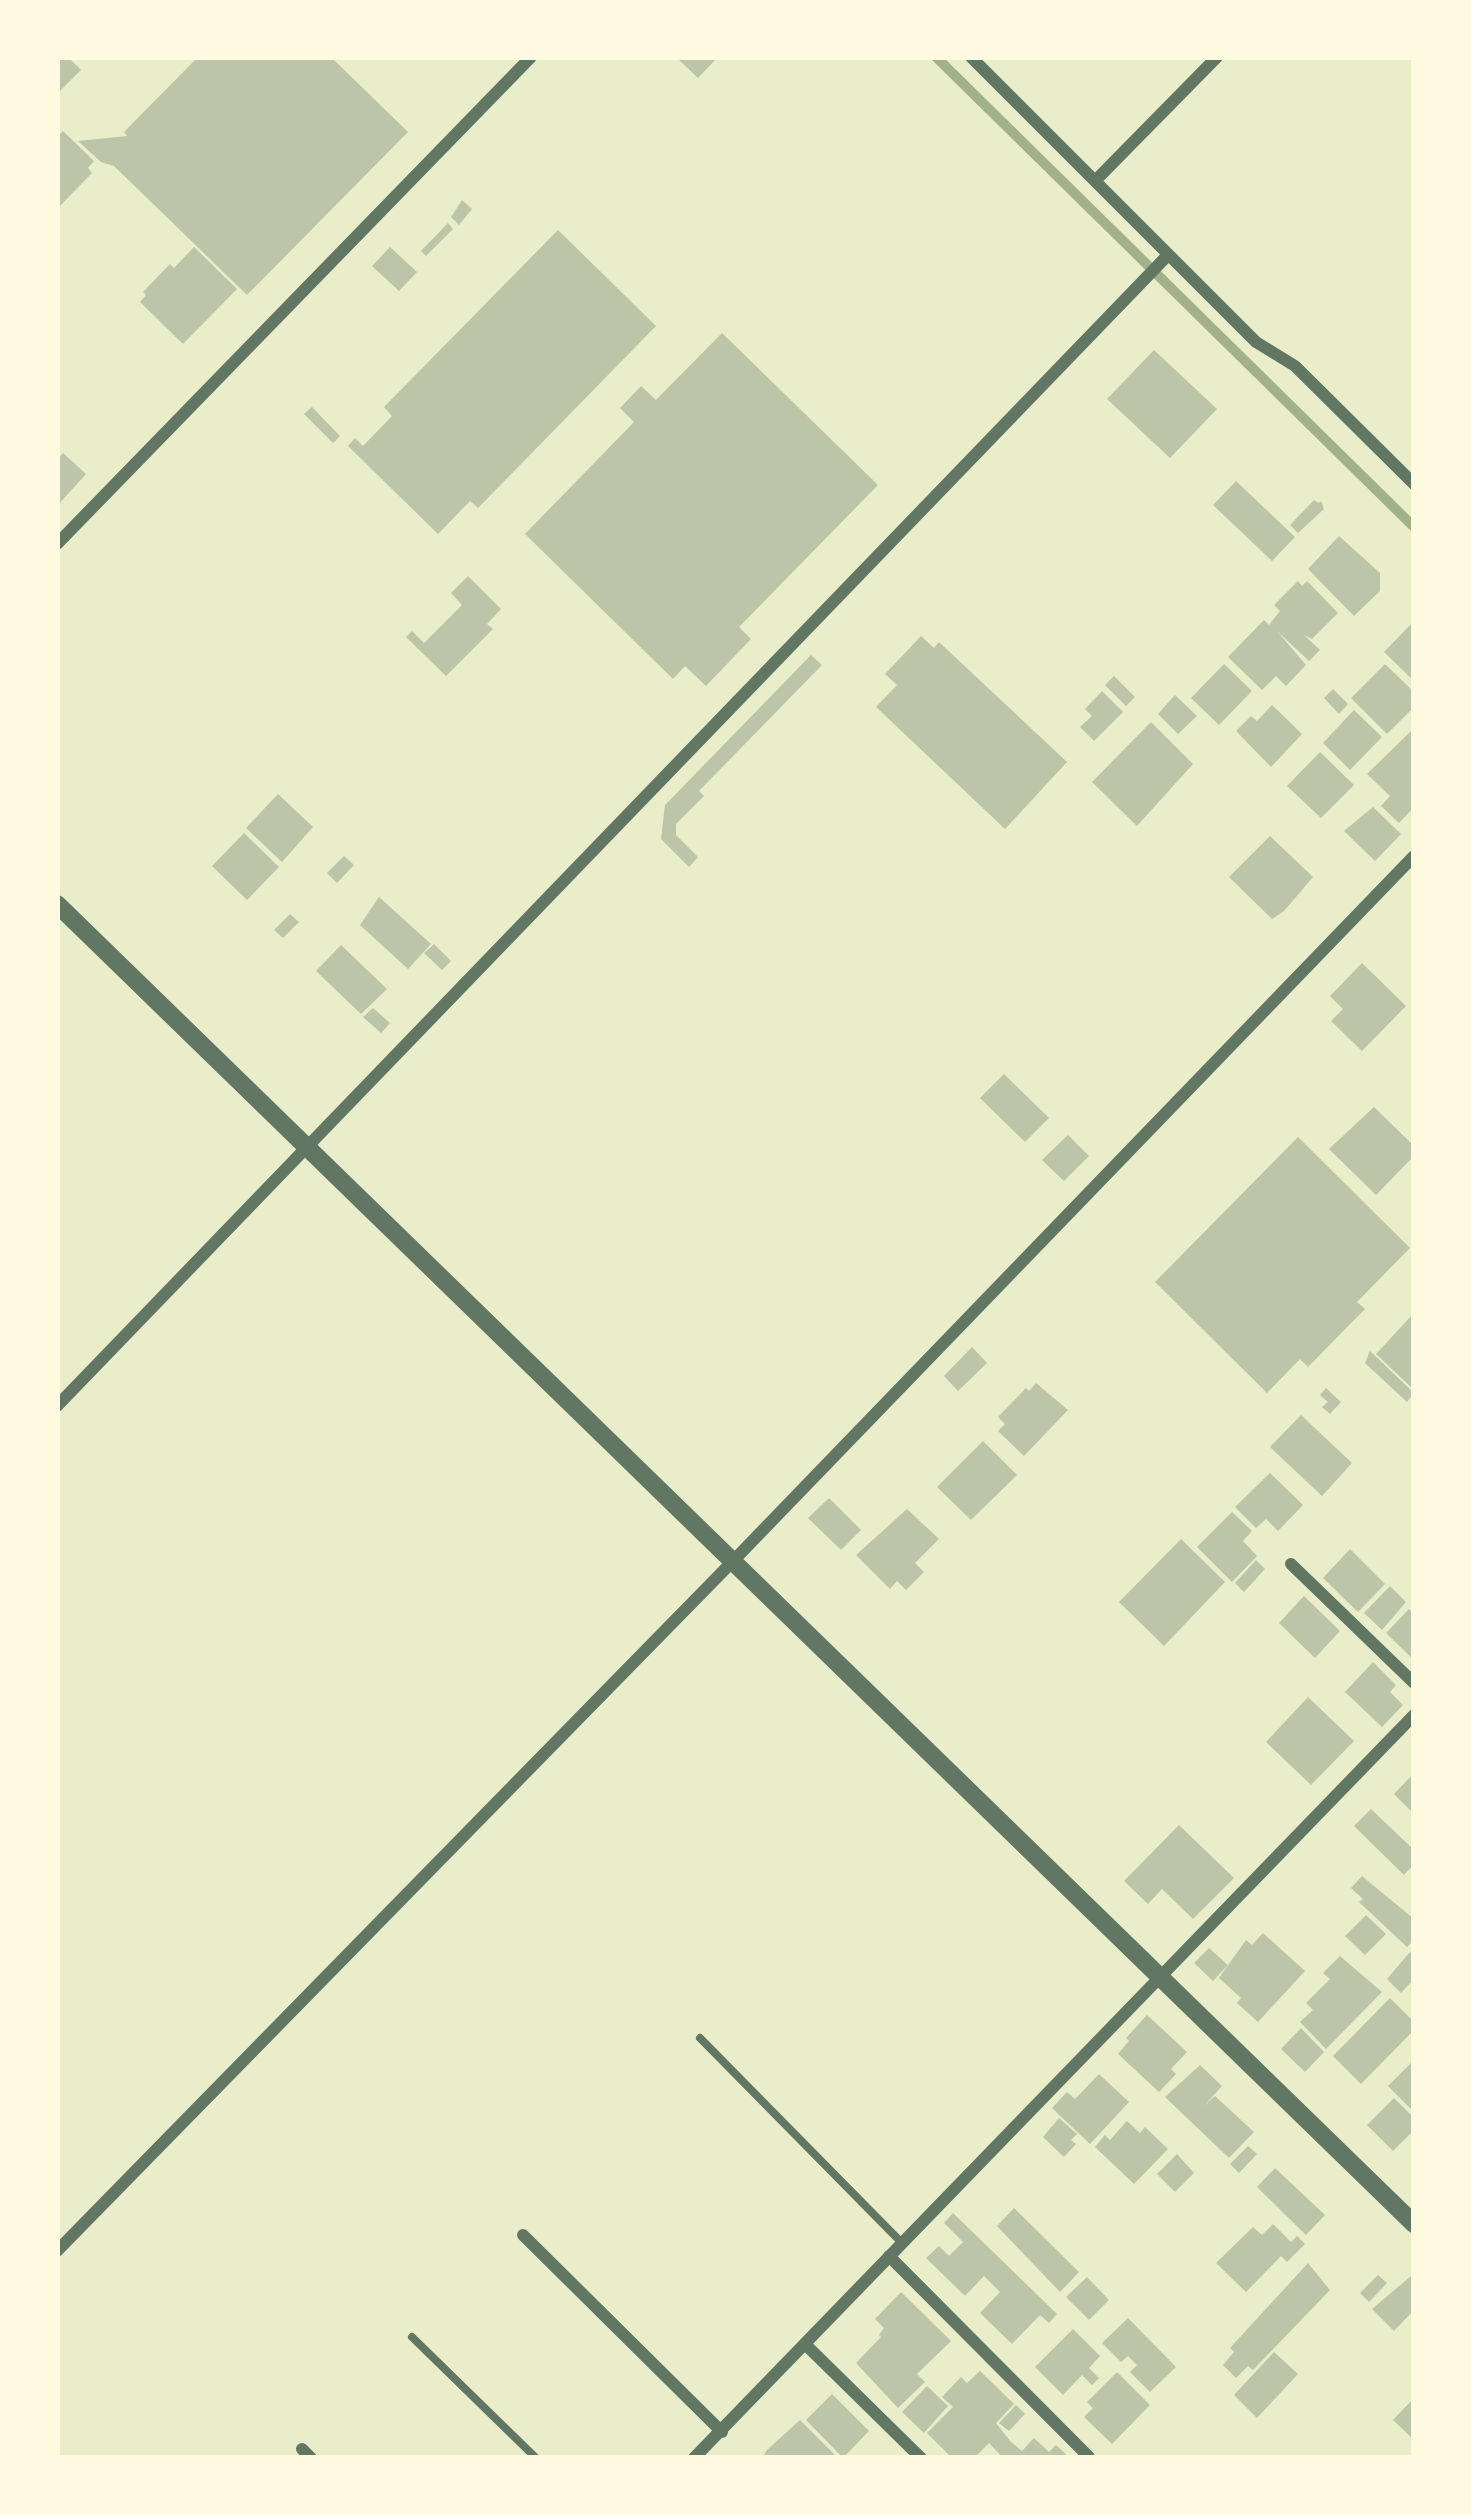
<!DOCTYPE html>
<html>
<head>
<meta charset="utf-8">
<style>
	body { margin:0 }
	#map { position:relative; width:1471px; height:2515px; overflow:hidden; background:#e9edc9; font-family:"PT Sans Narrow",sans-serif }
	canvas { display:block }
	.frame { position:absolute; inset:0; border:60px solid #fefae0; pointer-events:none }
</style>
</head>
<body>
<div id="map">
<canvas width="1471" height="2515"></canvas>
<div class="frame"></div>
</div>
<script>
const c = document.querySelector('canvas').getContext('2d');
c.lineJoin = 'round';
function toPath(rows) {
  const path = new Path2D();
  for (const r of rows) {
    path.moveTo(r[0], r[1]);
    for (let i = 2; i < r.length; i += 2) path.lineTo(r[i], r[i + 1]);
  }
  return path;
}
function trace(path, color, width, dash) {
  c.strokeStyle = color;
  c.lineWidth = width;
  c.lineCap = dash ? 'butt' : 'round';
  c.setLineDash(dash || []);
  c.stroke(path);
}
function fillPath(path, color) {
  c.fillStyle = color;
  c.fill(path, 'evenodd');
}
trace(toPath([
	[936,57,1414,527]
]), '#a3b18a', 10);
fillPath(toPath([
	[57,57,68,57,81,70,57,94],
	[198,57,331,57,408,132,247,295,114,166,101,162,78,141,127,136,124,132],
	[676,57,718,57,698,78],
	[63,131,94,161,88,168,92,173,57,209,57,137],
	[462,200,472,209,459,225,451,217],
	[448,223,453,229,426,256,421,251],
	[558,230,656,326,478,508,470,501,438,534,348,446,355,438,363,446,392,416,384,407],
	[194,247,237,289,183,344,140,302,146,295,143,292,170,264,174,268],
	[390,247,417,272,399,291,372,266],
	[722,333,878,485,739,627,751,639,706,686,685,666,673,679,525,534,634,422,620,408,641,386,656,400],
	[1154,350,1217,409,1170,458,1107,399],
	[312,407,340,436,333,443,304,414],
	[63,453,86,474,57,506,57,460],
	[1236,481,1295,537,1272,561,1213,505],
	[1314,500,1318,503,1321,501,1324,509,1298,533,1290,525],
	[1339,536,1380,573,1380,591,1354,616,1308,569],
	[468,576,501,609,487,624,493,629,446,676,406,637,412,631,424,643,462,605,451,593],
	[1298,581,1302,586,1307,581,1338,613,1312,639,1304,635,1320,650,1309,661,1277,631,1306,665,1286,686,1276,676,1262,690,1228,657,1264,620,1269,625,1280,611,1274,605],
	[1414,621,1414,681,1384,652],
	[921,636,934,648,939,642,1067,762,1005,829,876,707,897,685,885,674],
	[811,655,822,665,699,791,704,796,676,824,676,835,698,857,689,867,661,839,665,805],
	[1224,664,1252,691,1219,725,1191,698],
	[1385,664,1414,692,1414,707,1387,734,1351,698],
	[1114,676,1135,697,1126,706,1105,685],
	[1333,689,1348,704,1339,714,1324,698],
	[1102,691,1123,712,1094,741,1080,727,1092,716,1085,709],
	[1175,695,1197,716,1178,734,1158,714],
	[1272,705,1302,734,1271,767,1236,731,1251,716,1257,721],
	[1354,710,1382,737,1350,770,1323,743],
	[1151,722,1193,764,1137,826,1092,782],
	[1414,728,1414,807,1399,823,1381,806,1390,796,1367,774],
	[1320,752,1354,785,1321,818,1287,786],
	[278,794,313,827,282,862,246,828],
	[1373,807,1401,834,1375,861,1344,831],
	[244,833,279,867,247,900,212,866],
	[1270,836,1313,877,1284,911,1272,919,1229,877],
	[344,856,354,865,337,883,327,873],
	[379,897,431,944,408,969,360,925],
	[290,914,299,922,283,938,274,930],
	[434,944,451,961,442,970,424,953],
	[341,945,387,989,361,1014,316,971],
	[1362,963,1406,1006,1362,1051,1331,1021,1343,1009,1330,996],
	[373,1008,390,1023,381,1033,363,1017],
	[1004,1074,1049,1118,1025,1142,980,1098],
	[1374,1107,1414,1146,1414,1156,1376,1195,1329,1149],
	[1068,1135,1089,1156,1064,1181,1042,1160],
	[1298,1137,1410,1248,1357,1302,1365,1309,1308,1367,1300,1359,1267,1393,1155,1282],
	[1414,1313,1414,1390,1376,1354],
	[972,1347,987,1363,958,1391,944,1376],
	[1370,1351,1414,1393,1407,1402,1365,1363],
	[1036,1383,1068,1410,1024,1456,998,1431,1005,1424,998,1417,1026,1388,1029,1391],
	[1326,1388,1341,1402,1330,1414,1322,1407,1328,1402,1320,1395],
	[1301,1415,1352,1463,1322,1496,1270,1447],
	[983,1441,1017,1475,971,1520,937,1487],
	[1270,1473,1303,1505,1278,1531,1266,1519,1256,1528,1235,1507],
	[829,1498,861,1530,841,1550,808,1518],
	[907,1509,939,1539,915,1563,924,1572,906,1590,897,1581,890,1589,856,1555],
	[1232,1512,1252,1531,1243,1541,1257,1556,1232,1582,1197,1547],
	[1181,1539,1225,1582,1164,1646,1119,1602],
	[1350,1549,1385,1584,1358,1612,1323,1578],
	[1256,1560,1265,1569,1244,1592,1235,1583],
	[1390,1586,1406,1602,1382,1630,1364,1613],
	[1304,1596,1340,1631,1315,1658,1279,1623],
	[1409,1609,1414,1613,1414,1660,1386,1633],
	[1373,1662,1396,1685,1390,1692,1403,1705,1382,1727,1345,1692],
	[1308,1697,1354,1741,1311,1785,1266,1742],
	[1414,1773,1414,1814,1394,1794],
	[1371,1809,1414,1850,1414,1864,1404,1875,1354,1826],
	[1179,1825,1234,1878,1193,1919,1162,1889,1148,1904,1124,1881],
	[1362,1876,1414,1919,1414,1940,1407,1947,1359,1902,1363,1899,1351,1888],
	[1366,1915,1386,1934,1365,1955,1345,1936],
	[1263,1933,1305,1971,1258,2022,1237,2003,1241,1998,1219,1978,1246,1940,1252,1945],
	[1209,1948,1228,1965,1213,1981,1194,1963],
	[1410,1952,1414,1956,1414,1987,1410,1983,1401,1993,1387,1979],
	[1340,1956,1382,1992,1326,2049,1300,2022,1313,2010,1306,2003,1330,1979,1323,1973],
	[1390,1998,1414,2022,1414,2030,1361,2084,1333,2056],
	[1147,2015,1187,2052,1171,2069,1176,2074,1159,2092,1118,2054,1129,2041,1126,2038],
	[1301,2028,1324,2052,1305,2072,1281,2049],
	[1414,2060,1414,2112,1388,2086],
	[1200,2065,1222,2086,1204,2106,1215,2096,1254,2132,1229,2158,1165,2097],
	[1099,2074,1129,2102,1090,2144,1052,2108,1067,2092,1075,2099],
	[1394,2098,1414,2118,1414,2130,1393,2151,1367,2125],
	[1059,2118,1077,2134,1071,2140,1076,2144,1064,2157,1043,2137],
	[1127,2121,1140,2133,1145,2127,1168,2149,1134,2184,1095,2147,1105,2135,1110,2140],
	[1248,2146,1257,2154,1239,2173,1230,2164],
	[1177,2154,1194,2173,1175,2192,1157,2174],
	[1275,2168,1325,2215,1306,2235,1257,2187],
	[1014,2208,1079,2272,1060,2292,997,2226],
	[953,2213,1057,2314,1049,2323,1040,2315,1012,2344,980,2313,1000,2292,984,2276,965,2296,926,2258,939,2246,949,2256,963,2242,944,2223],
	[1273,2224,1291,2242,1297,2236,1305,2244,1287,2262,1281,2256,1246,2292,1216,2263,1253,2227,1262,2235],
	[1308,2263,1330,2290,1253,2370,1248,2366,1236,2378,1223,2365,1234,2352,1230,2348],
	[1378,2275,1387,2283,1369,2302,1360,2293],
	[1411,2276,1414,2310,1394,2331,1372,2309],
	[1087,2277,1109,2300,1089,2320,1066,2297],
	[901,2292,951,2341,917,2374,925,2382,898,2408,856,2363,881,2337,879,2335,884,2328,875,2319],
	[1128,2318,1176,2367,1150,2392,1130,2372,1137,2365,1128,2356,1121,2362,1102,2343],
	[1073,2329,1100,2356,1089,2368,1099,2378,1092,2385,1082,2375,1063,2395,1035,2367],
	[1274,2352,1298,2374,1257,2418,1234,2395],
	[980,2371,1014,2404,996,2423,1011,2442,1022,2451,1034,2438,1049,2452,1056,2445,1070,2458,1003,2458,989,2443,974,2458,952,2458,927,2433,953,2407,942,2397,961,2377,967,2383],
	[1117,2372,1150,2405,1112,2444,1084,2417,1093,2408,1087,2402],
	[927,2386,948,2406,924,2433,902,2412],
	[832,2394,869,2431,843,2458,806,2420],
	[1414,2398,1414,2440,1393,2420],
	[1016,2405,1025,2414,1009,2431,999,2423],
	[800,2420,838,2458,762,2458,767,2450]
]), '#bcc5a7');
trace(toPath([
	[700,2038,901,2242],
	[412,2337,536,2458]
]), '#617663', 8);
trace(toPath([
	[971,57,1256,342,1295,366,1414,484],
	[1095,181,1217,57],
	[57,544,531,57],
	[57,1406,1168,255],
	[1291,1564,1414,1683],
	[523,2235,722,2432],
	[57,2251,735,1559,1414,856],
	[889,2256,1089,2457],
	[806,2345,921,2458],
	[302,2449,311,2458],
	[694,2458,1414,1715]
]), '#617663', 12);
trace(toPath([
	[57,904,1414,2224]
]), '#617663', 18);
</script>
</body>
</html>
